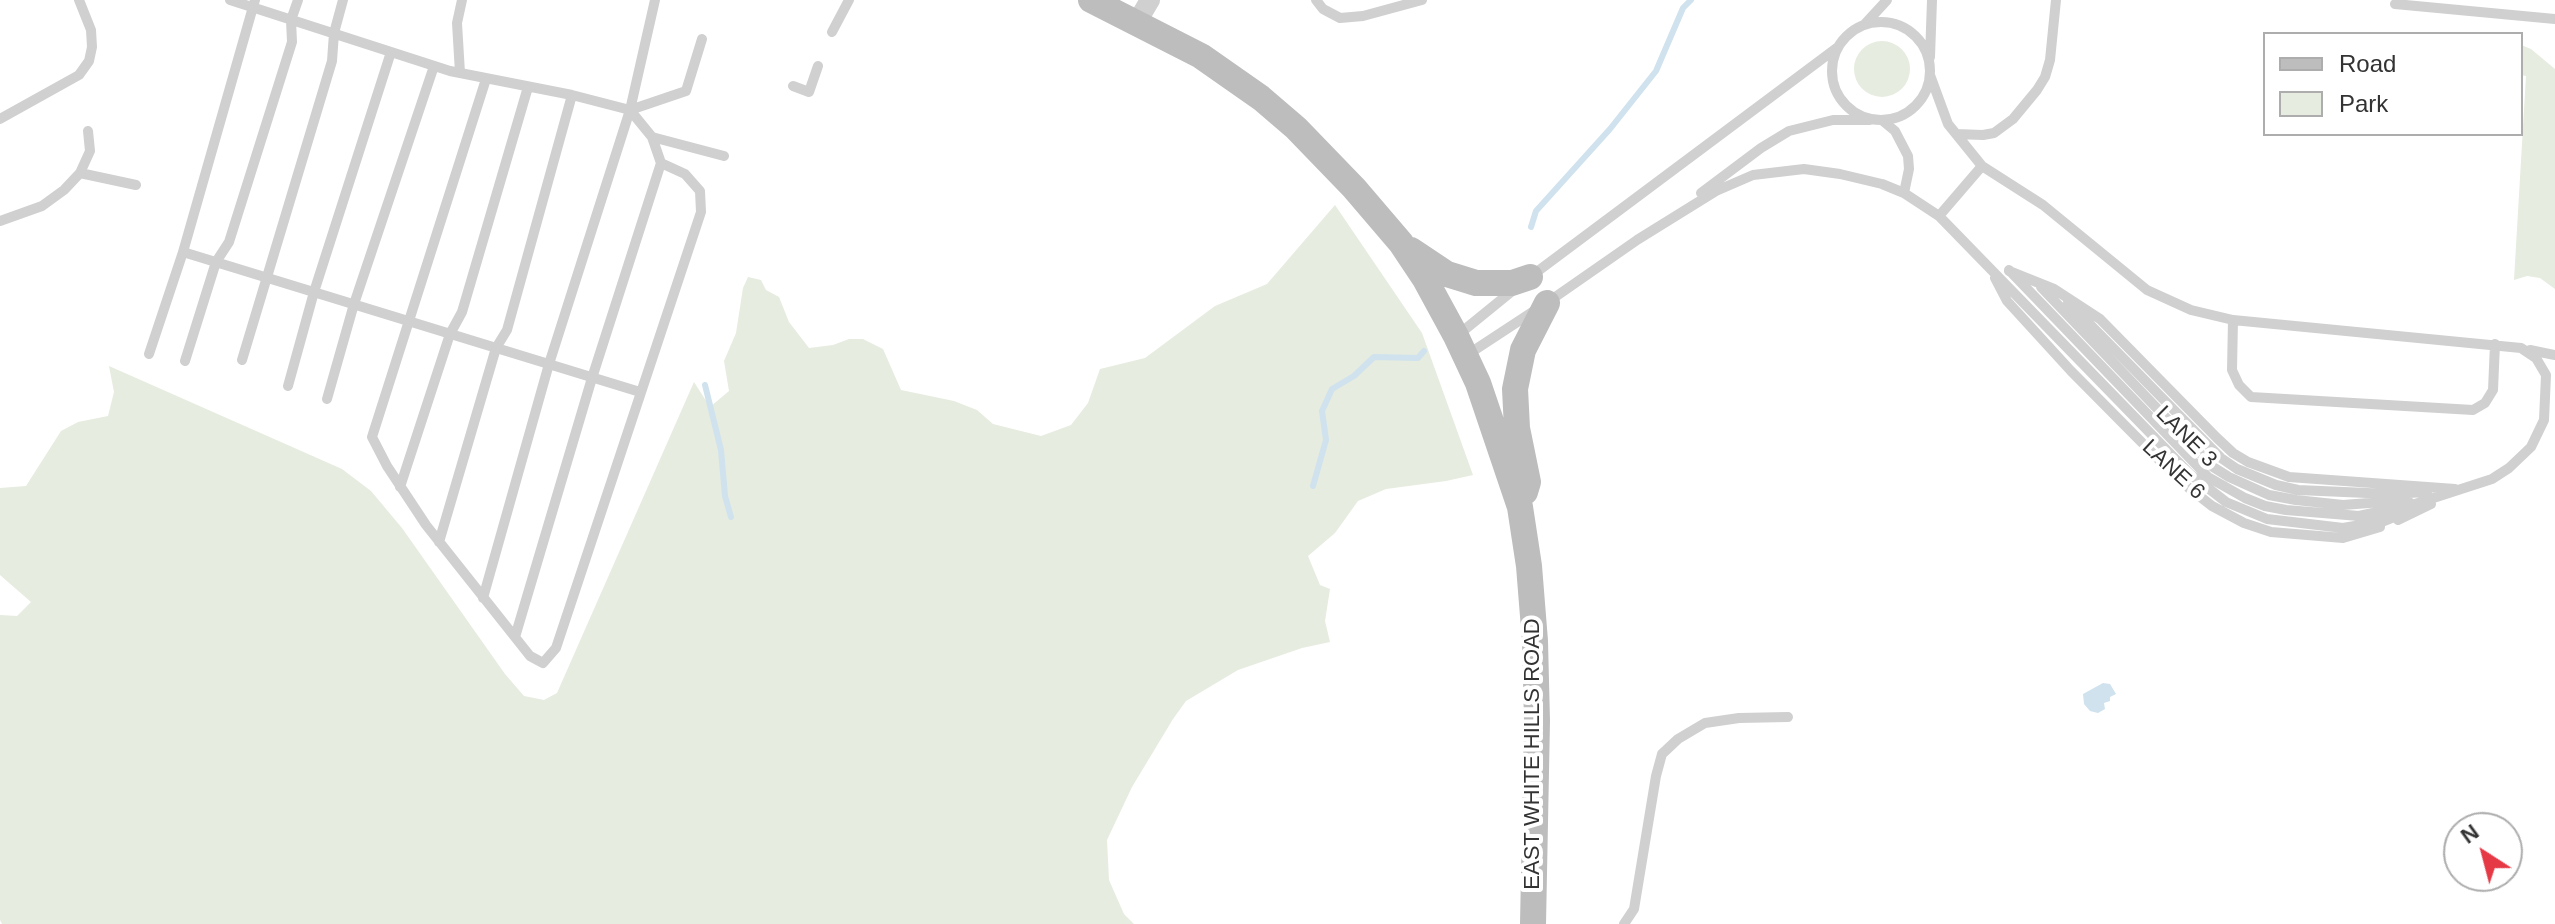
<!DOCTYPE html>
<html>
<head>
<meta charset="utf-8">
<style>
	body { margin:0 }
	#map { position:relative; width:2555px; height:924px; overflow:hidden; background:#fff; font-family:Arial,sans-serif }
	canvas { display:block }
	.legend { position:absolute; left:2263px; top:32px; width:260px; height:104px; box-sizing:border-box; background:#fff; border:2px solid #adadad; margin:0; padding:10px 14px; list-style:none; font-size:24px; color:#333 }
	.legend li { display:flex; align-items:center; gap:16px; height:40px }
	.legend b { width:40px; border:2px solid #adadad }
	.north { position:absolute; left:2443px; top:812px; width:80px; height:80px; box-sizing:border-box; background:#fff; border:2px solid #adadad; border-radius:50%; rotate:324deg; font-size:22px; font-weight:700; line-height:32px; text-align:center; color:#333 }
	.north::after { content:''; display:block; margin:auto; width:28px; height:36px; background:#e63946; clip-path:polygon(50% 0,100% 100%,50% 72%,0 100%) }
</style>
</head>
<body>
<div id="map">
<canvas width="2555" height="924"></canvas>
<ul class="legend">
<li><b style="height:10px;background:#bdbdbd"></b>Road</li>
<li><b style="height:22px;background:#e6ecdf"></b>Park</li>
</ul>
<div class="north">N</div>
</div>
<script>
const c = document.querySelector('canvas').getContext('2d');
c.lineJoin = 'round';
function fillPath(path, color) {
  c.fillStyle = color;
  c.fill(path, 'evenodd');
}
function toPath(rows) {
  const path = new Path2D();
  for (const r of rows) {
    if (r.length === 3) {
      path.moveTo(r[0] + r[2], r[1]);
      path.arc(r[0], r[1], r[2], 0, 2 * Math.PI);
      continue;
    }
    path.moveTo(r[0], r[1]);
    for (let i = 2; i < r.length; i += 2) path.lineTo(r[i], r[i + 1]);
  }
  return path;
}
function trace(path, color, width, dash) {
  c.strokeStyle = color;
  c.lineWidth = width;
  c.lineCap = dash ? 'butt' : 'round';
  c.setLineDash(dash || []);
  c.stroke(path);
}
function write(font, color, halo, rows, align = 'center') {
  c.font = font + ' Arial,sans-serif';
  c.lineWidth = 8;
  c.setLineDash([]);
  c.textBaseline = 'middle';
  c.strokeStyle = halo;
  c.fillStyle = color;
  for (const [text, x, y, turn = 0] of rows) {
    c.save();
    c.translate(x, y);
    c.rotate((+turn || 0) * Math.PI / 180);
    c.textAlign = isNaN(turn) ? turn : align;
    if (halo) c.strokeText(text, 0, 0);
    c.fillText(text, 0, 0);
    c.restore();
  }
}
fillPath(toPath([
	[1882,69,28],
	[2521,45,2531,49,2555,69,2555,289,2540,278,2527,276,2514,280,2526,76,2521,75],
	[1335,205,1422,333,1473,475,1446,481,1386,489,1358,501,1335,533,1308,556,1320,585,1330,589,1325,621,1330,642,1302,648,1238,670,1186,701,1173,719,1132,787,1107,840,1109,880,1124,914,1134,924,2,924,0,920,0,615,17,616,31,602,0,575,0,488,26,486,61,431,78,422,108,416,114,392,109,366,342,469,371,491,402,528,505,674,524,696,544,700,557,693,694,382,710,407,729,391,724,361,736,333,743,288,748,277,761,280,766,290,779,297,789,322,809,348,833,345,849,339,863,339,883,349,901,390,954,401,977,410,993,424,1041,436,1071,425,1088,403,1100,369,1145,358,1215,306,1267,284]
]), '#e6ecdf');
fillPath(toPath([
	[2103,683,2110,684,2116,694,2110,697,2110,701,2104,703,2105,709,2098,713,2090,711,2084,704,2083,694]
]), '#cfe2ee');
trace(toPath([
	[1531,227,1536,211,1610,129,1656,71,1683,8,1691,0],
	[705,385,721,450,725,496,731,517],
	[1313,486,1326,440,1322,411,1332,389,1354,376,1374,357,1418,358,1424,351]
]), '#cfe2ee', 6);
trace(toPath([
	[230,0,450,71,572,95,630,110,655,0],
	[255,0,183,252,640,392],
	[1316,0,1323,9,1340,18,1363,16,1422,0],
	[2395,4,2555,19],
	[1881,71,49],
	[1865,24,1887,0],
	[832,32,849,0],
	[1930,57,1932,0],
	[460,73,457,23,462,0],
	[1930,75,1948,124,1982,166,2043,205,2147,290,2191,310,2233,320,2521,348,2536,358,2546,375,2544,420,2531,447,2509,468,2492,479,2415,504,2359,516,2286,510,2265,506,2245,498,2208,477,2009,270],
	[486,79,372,437,387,466,426,525,530,656,543,663,556,648,701,212,700,191,685,174,661,163],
	[793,86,809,92,818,66],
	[630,110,686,91,702,39],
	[0,119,79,75,89,61,92,47,91,30,79,0],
	[1883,121,1895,131,1908,156,1909,169,1904,193],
	[1956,134,1983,135,1994,133,2013,119,2037,90,2045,77,2050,60,2056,0],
	[652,137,724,156],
	[80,173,136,185],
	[1701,193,1761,148,1789,131,1833,120,1870,120],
	[1939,216,1982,166],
	[0,221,42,206,64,190,80,173,90,151,88,131],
	[1637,240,1716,191,1753,175,1804,169,1840,174,1882,184,1904,193,1939,216,2190,474,2226,502,2267,519,2343,528,2384,521,2404,513],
	[2009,271,2054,289,2100,319,2217,438,2233,453,2248,462,2289,477,2455,489],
	[1530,277,1838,47],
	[1995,278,2007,301,2071,371,2180,481,2212,506,2244,523,2271,532,2343,538,2380,527],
	[2041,287,2213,467,2229,477,2269,495,2296,500,2343,505,2408,500],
	[1548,302,1640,238],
	[2068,302,2221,458,2237,469,2276,485,2298,490,2390,494,2427,492],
	[2233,320,2232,370,2239,385,2251,397,2473,410,2485,403,2493,390,2495,344],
	[1458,335,1517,287],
	[2530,350,2555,355],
	[149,354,183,252],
	[1467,355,1534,311],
	[242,360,332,61,334,33,343,0],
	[185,361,216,262,229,242,292,42,291,20,298,0],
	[288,386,314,292,391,52],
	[327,399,354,304,434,66],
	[400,487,450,334,462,312,528,87],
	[2398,520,2431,504],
	[439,542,496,348,507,330,572,95],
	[483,598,549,364,630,110],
	[515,637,592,378,661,163,652,137,630,110],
	[1624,924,1634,909,1656,776,1662,754,1678,739,1705,723,1739,718,1788,717]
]), '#d0d0d0', 10);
trace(toPath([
	[1137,22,1150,0]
]), '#d0d0d0', 20);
trace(toPath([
	[1091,0,1201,56,1261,98,1296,128,1354,188,1401,243,1425,279,1456,336,1478,383,1520,507,1529,566,1535,641,1537,721,1533,924],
	[1411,250,1447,274,1476,283,1512,283,1530,277],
	[1525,492,1528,482,1517,428,1515,389,1523,350,1547,303]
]), '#bdbdbd', 26);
write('22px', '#333', '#fff', [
	["LANE 3",2186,437,45],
	["LANE 6",2173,470,43],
	["EAST WHITE HILLS ROAD",1533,754,-90]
]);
</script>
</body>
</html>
